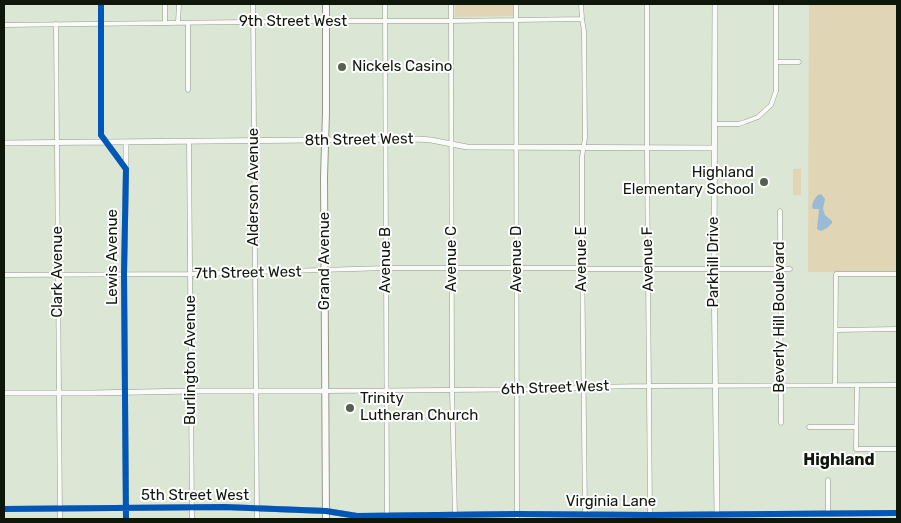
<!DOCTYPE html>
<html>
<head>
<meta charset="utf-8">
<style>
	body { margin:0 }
	#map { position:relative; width:901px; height:523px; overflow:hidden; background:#dbe7d4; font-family:Rubik,sans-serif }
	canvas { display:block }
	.frame { position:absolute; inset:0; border:5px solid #0f170b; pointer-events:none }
</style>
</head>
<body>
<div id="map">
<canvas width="901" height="523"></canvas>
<div class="frame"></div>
</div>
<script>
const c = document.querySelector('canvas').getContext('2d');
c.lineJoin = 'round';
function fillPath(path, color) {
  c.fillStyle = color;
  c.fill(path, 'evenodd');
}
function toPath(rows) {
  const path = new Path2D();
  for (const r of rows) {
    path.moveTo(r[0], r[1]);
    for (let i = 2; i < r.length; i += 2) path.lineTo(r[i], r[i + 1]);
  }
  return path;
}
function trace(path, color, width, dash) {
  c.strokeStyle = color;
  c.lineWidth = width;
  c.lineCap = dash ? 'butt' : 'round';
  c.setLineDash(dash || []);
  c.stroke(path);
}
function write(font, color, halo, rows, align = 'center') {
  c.font = font + ' Rubik,sans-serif';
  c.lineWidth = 4;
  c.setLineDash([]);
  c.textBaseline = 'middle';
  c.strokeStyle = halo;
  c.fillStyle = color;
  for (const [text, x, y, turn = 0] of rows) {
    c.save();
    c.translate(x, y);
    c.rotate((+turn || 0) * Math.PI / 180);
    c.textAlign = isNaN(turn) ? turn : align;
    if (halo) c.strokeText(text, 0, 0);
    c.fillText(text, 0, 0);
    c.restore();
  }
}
fillPath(toPath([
	[455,4,513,4,513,16,455,17],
	[809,4,897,4,897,272,808,272],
	[793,169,801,169,801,195,793,195]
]), '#e0d5b5');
fillPath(toPath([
	[821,194,825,199,823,209,825,215,832,221,832,223,827,228,821,231,817,229,819,209,813,209,812,206,813,202,816,197,818,195]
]), '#9bbad6');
const minor = toPath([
	[165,4,165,23],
	[253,4,257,519],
	[385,4,387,515],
	[451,4,452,390,455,515],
	[516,4,517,519],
	[581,4,582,19,584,31,585,138,582,157,582,248,585,514],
	[647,4,647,152,650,515],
	[178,23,179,4],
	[188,23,188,90],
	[56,24,60,519],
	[4,25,326,21,451,21,582,19],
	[776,62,799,62],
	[715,124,739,124,745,122,758,117,771,105,776,91,776,4],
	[189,141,192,519],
	[780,211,781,423],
	[582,269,790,269],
	[4,275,190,274,386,268,582,268],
	[836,330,897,329],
	[835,385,836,274,897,274],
	[857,385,856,449,897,449],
	[325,391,566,389,584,387,649,386,897,385],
	[809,427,856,427],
	[828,513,828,480]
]);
const tertiary = toPath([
	[101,4,101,135,126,169,124,274,126,519],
	[715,4,714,268,717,514],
	[4,143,418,139,431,140,467,147,714,148],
	[126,169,126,142],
	[4,393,92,393,191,391,325,391],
	[4,509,224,507,326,511,357,516,517,514,650,515,897,513]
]);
const primary = toPath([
	[326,4,326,113,324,177,326,519]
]);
trace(minor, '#919a8c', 5);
trace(tertiary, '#919a8c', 6);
trace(primary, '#919a8c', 8);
trace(minor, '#fafbf9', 4);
trace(tertiary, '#fafbf9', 5);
trace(primary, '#fafbf9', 6);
trace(toPath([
	[101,4,101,135,126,169,124,274,126,519],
	[4,509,224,507,326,511,357,516,517,514,650,515,897,513]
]), '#0057b8', 6);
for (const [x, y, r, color] of [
	[342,67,5,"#566051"],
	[764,182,5,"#566051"],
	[350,408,5,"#566051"]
]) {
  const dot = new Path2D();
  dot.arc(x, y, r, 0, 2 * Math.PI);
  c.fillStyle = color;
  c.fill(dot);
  trace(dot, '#fff', 2);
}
write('15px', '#0f170b', '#fff', [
	["9th Street West",293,22],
	["8th Street West",359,140,-1],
	["Alderson Avenue",254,187,-90],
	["Lewis Avenue",113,257,-90],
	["Avenue C",452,259,-90],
	["Avenue D",517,259,-90],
	["Avenue E",582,259,-90],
	["Avenue F",648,259,-91],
	["Avenue B",386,260,-90],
	["Grand Avenue",325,261,-90],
	["Parkhill Drive",714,262,-90],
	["Clark Avenue",58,272,-90],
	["7th Street West",248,273,-1],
	["Beverly Hill Boulevard",780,317,-90],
	["Burlington Avenue",191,360,-90],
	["6th Street West",555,388,-2],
	["5th Street West",195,496],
	["Virginia Lane",611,502]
]);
write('15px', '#0f170b', '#fff', [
	["Nickels Casino",352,67],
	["Highland",754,173,"right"],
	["Elementary School",754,190,"right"],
	["Trinity",360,399],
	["Lutheran Church",360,416]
], 'left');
write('bold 16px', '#0f170b', '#fff', [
	["Highland",839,460]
]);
</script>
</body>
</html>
